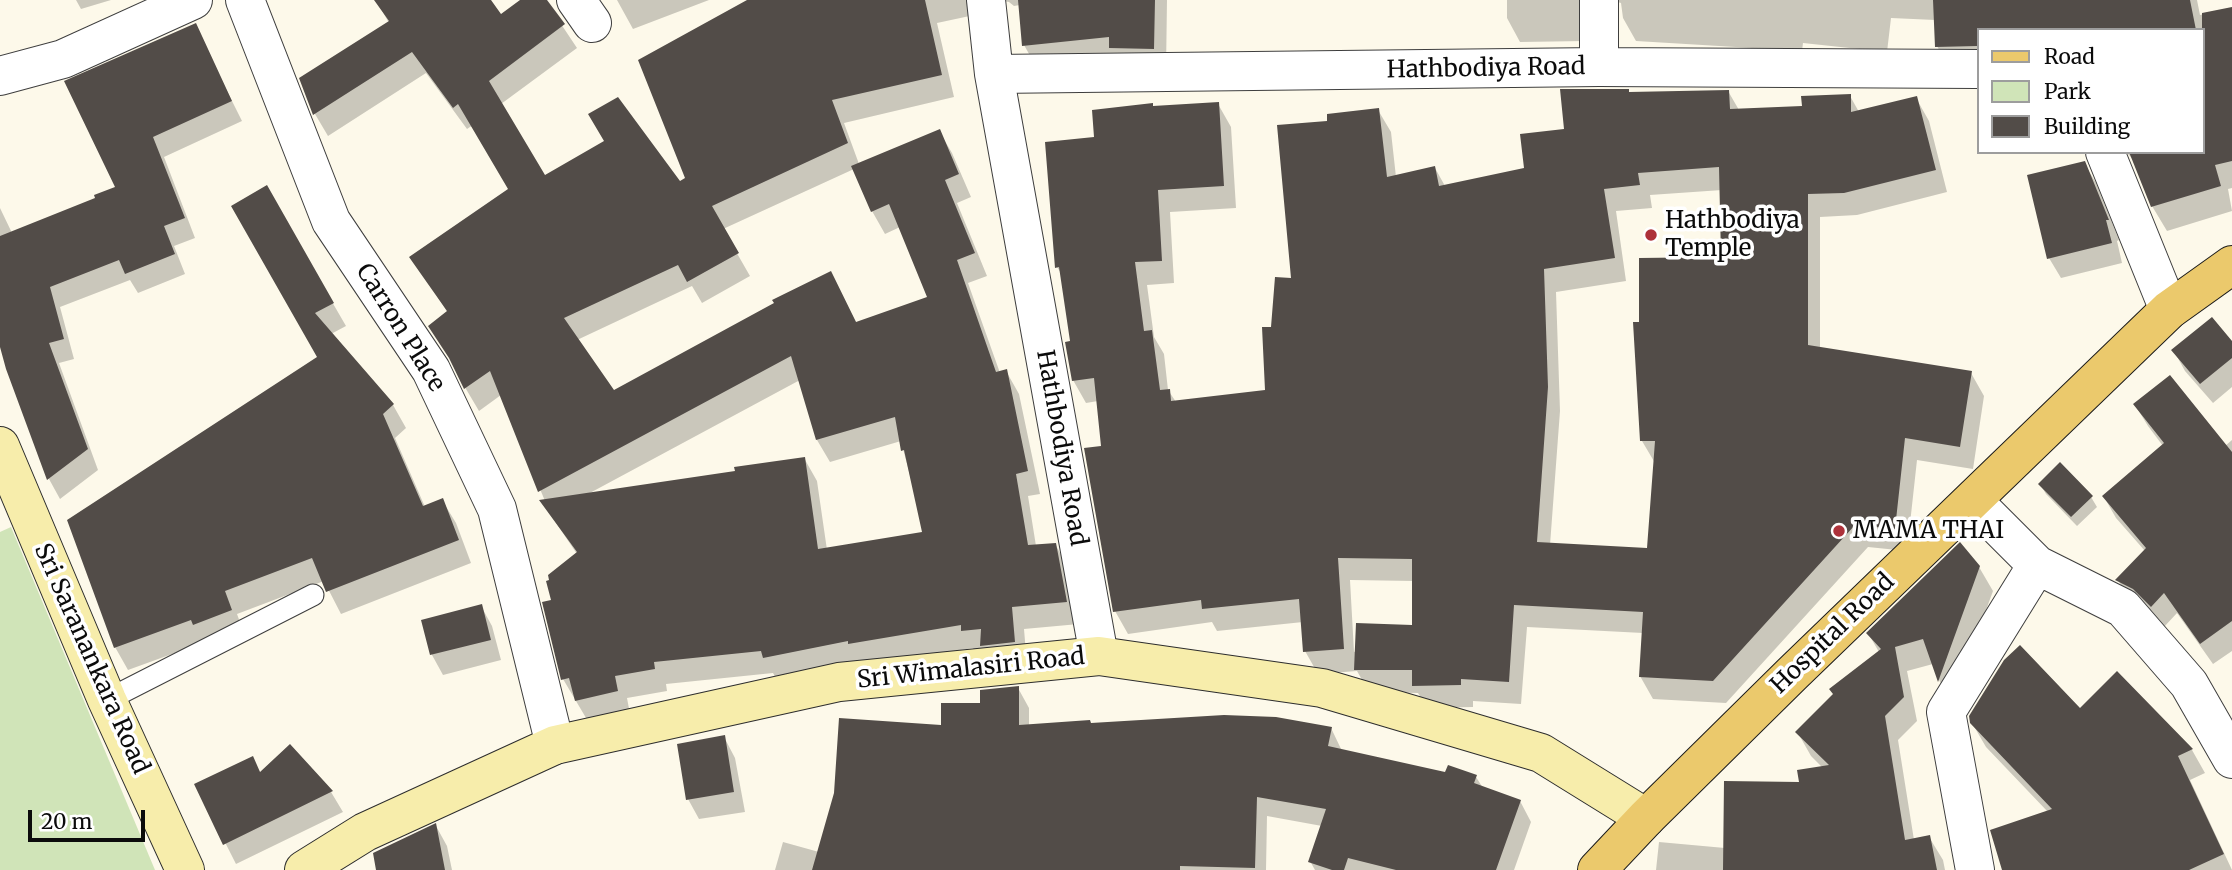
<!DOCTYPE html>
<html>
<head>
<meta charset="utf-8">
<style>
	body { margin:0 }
	#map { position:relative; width:2232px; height:870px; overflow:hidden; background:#fdf9ea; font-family:Merriweather,serif }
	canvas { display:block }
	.legend { position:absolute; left:1977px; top:28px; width:228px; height:126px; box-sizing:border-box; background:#fff; border:2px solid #9d9d9d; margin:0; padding:9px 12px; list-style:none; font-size:21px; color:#0b0b0b }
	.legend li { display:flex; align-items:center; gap:14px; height:35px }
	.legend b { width:35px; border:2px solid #9d9d9d }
	.scale { position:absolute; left:28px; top:810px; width:117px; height:32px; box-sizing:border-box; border:4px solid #0b0b0b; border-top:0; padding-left:9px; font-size:21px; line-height:24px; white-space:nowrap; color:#0b0b0b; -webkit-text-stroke:5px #fff; paint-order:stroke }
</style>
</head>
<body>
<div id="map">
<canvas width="2232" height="870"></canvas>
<ul class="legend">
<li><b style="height:9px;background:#ebc96c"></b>Road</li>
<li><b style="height:19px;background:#d0e4b8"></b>Park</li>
<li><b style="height:19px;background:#524c48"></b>Building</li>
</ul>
<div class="scale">20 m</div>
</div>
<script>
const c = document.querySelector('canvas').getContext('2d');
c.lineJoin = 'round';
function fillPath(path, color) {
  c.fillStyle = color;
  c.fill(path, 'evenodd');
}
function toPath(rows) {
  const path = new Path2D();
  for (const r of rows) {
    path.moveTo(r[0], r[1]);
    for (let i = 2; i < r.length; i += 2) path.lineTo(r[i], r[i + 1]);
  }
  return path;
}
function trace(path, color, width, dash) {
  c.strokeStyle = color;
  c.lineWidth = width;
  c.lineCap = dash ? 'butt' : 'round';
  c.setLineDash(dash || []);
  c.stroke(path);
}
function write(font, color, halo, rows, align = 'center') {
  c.font = font + ' Merriweather,serif';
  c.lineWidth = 7;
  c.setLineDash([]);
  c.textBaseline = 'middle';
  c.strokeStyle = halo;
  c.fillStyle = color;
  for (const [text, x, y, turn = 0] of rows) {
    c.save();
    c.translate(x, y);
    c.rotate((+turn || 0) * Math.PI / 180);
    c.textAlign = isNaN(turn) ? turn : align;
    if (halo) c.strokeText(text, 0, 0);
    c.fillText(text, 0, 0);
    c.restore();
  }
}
fillPath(toPath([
	[11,527,155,870,0,870,0,532]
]), '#d0e4b8');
fillPath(toPath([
	[76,0,111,0,81,9],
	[376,0,489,0,500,16,523,0,545,0,577,48,501,104,544,178,680,183,687,179,751,0,1167,0,1166,71,1037,68,1024,45,1020,5,1014,6,1009,2,997,0,979,14,937,23,954,97,844,123,859,164,939,131,952,153,971,197,957,203,987,276,968,283,1000,373,1006,371,1019,394,1040,494,1028,496,1036,546,1055,544,1068,567,1079,624,1024,629,1027,665,976,653,973,648,777,680,773,673,666,684,667,691,627,698,630,714,589,723,563,679,553,601,577,554,542,502,545,501,501,395,479,411,466,389,456,369,448,313,412,257,510,189,473,125,467,129,426,73,328,136,315,114,301,79,389,23],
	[854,169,872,211,885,234,900,227,929,298,857,324,830,273,614,392,577,340,692,286,702,303,750,276,723,229],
	[800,380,817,440,830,462,901,441,925,533,827,550,817,481,804,458,737,473,588,494],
	[617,0,709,0,633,29],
	[1507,0,2197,0,2200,15,2232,8,2232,66,2202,30,1978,30,1978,69,1950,70,1937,46,1935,20,1891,18,1887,52,1803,43,1802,51,1636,41,1623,18,1621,3,1614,1,1586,41,1520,42,1507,18],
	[202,41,242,121,164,157,195,238,174,246,185,274,138,293,130,280,60,307,74,359,59,363,98,470,60,499,49,479,8,369,0,340,0,208,12,233,97,199,117,188],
	[2232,69,2232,188,2228,189,2232,211,2167,231,2152,206,2133,159,2126,152,2202,152],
	[1728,91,1739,110,1803,108,1850,96,1859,112,1916,98,1929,121,1947,192,1857,215,1820,217,1820,349,1971,373,1984,396,1973,469,1917,460,1907,551,1868,547,1726,703,1653,699,1640,676,1643,633,1527,627,1521,704,1473,701,1473,707,1427,708,1418,693,1369,692,1357,671,1318,674,1305,651,1303,622,1217,631,1212,622,1128,634,1115,611,1098,401,1086,403,1073,380,1072,343,1063,276,1057,267,1096,139,1152,105,1154,108,1218,104,1231,127,1236,208,1170,212,1174,283,1147,285,1154,337,1164,354,1168,390,1176,402,1266,392,1273,329,1293,280,1329,123,1378,110,1391,132,1396,177,1435,168,1445,186,1526,169,1566,131,1630,94],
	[1722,190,1723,259,1641,324,1642,441,1655,463,1649,550,1550,545,1560,411,1556,292,1626,281,1616,211,1652,208,1650,195],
	[1350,580,1414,581,1414,627,1354,652],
	[2084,163,2096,183,2119,240,2117,241,2122,263,2061,278,2049,258],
	[266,188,346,326,331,334,393,405,406,428,395,438,425,507,442,500,456,523,471,563,341,614,324,581,237,614,244,633,205,642,128,670,115,647,319,357],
	[2232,344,2232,387,2213,403,2185,371,2174,351],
	[2135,405,2225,446,2232,440,2232,651,2213,664,2177,613,2164,627,2130,601,2118,580,2145,551,2116,518,2104,497,2163,446,2148,426],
	[2040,484,2091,497,2097,507,2077,526,2046,494],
	[1979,567,1993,591,1952,703,1940,682,1933,664,1907,671,1917,721,1898,740,1914,840,1929,837,1943,860,1945,870,1656,870,1659,842,1725,848,1823,768,1811,756,1798,733,1879,652,1868,633],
	[481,606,492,626,501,660,443,675,432,655,423,621],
	[2117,673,2192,750,2205,773,2190,780,2232,870,2005,870,2048,812,1986,747,1972,723,2080,710],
	[1018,688,1029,708,1029,726,1091,725,1331,728,1342,751,1446,774,1476,777,1483,788,1520,801,1531,822,1514,870,1315,870,1310,861,1322,826,1267,816,1266,870,775,870,783,842,819,852,942,727,982,704],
	[724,737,735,758,745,812,699,819,688,799],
	[290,747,331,792,343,812,236,864,196,785,252,758,261,774],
	[436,826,447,846,452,870,378,870]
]), '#0003');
fillPath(toPath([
	[374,0,491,0,501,14,520,0,547,0,565,24,489,81,545,175,604,141,588,114,618,97,680,181,685,178,638,60,747,0,925,0,942,75,832,100,848,143,712,206,739,253,687,282,678,265,564,318,614,390,774,303,772,300,831,271,856,322,927,297,889,204,871,212,851,166,940,129,959,174,945,180,975,253,957,260,996,372,1007,369,1028,471,1016,474,1028,545,1056,543,1067,602,1012,607,1015,642,980,646,981,629,961,631,961,625,848,644,848,641,763,658,761,651,654,662,655,669,615,676,618,691,575,701,569,678,561,680,542,602,551,600,546,581,549,580,548,575,577,552,539,500,735,471,734,467,805,457,818,549,922,532,904,450,901,451,895,417,816,440,791,356,538,492,490,371,464,389,449,358,428,326,447,311,409,257,508,189,458,104,453,108,412,52,313,115,299,78,389,21],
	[1018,0,1155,0,1154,49,1109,48,1109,37,1022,46],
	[1933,0,2190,0,2196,30,1978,30,1978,46,1935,47],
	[2232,7,2232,161,2215,165,2221,186,2151,207,2129,152,2202,152,2202,13],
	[196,23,232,101,153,137,185,218,164,226,175,254,125,274,119,260,50,287,64,339,49,343,88,449,47,480,6,369,0,347,0,236,95,198,94,195,115,187,64,81],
	[1560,89,1629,89,1629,92,1729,90,1730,109,1802,106,1801,96,1851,94,1851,112,1917,96,1936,170,1844,193,1808,194,1808,345,1972,371,1960,447,1905,438,1895,529,1855,525,1713,681,1639,677,1643,612,1514,605,1509,682,1461,679,1461,685,1412,686,1412,670,1354,670,1356,623,1412,625,1412,559,1338,558,1344,649,1303,652,1299,599,1202,609,1201,600,1113,612,1084,448,1101,446,1094,378,1072,381,1065,342,1070,341,1059,267,1055,268,1045,142,1094,137,1092,110,1153,103,1153,106,1219,102,1224,186,1158,190,1162,261,1135,262,1144,331,1152,330,1160,390,1170,389,1171,401,1265,390,1262,327,1271,327,1275,277,1291,278,1277,125,1327,121,1327,114,1379,108,1387,177,1435,166,1439,186,1524,168,1520,134,1564,129],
	[1719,167,1721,257,1639,258,1639,322,1633,322,1640,441,1655,441,1647,548,1537,542,1548,387,1544,269,1615,258,1604,189,1640,185,1638,173],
	[2085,161,2109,220,2106,220,2112,243,2047,259,2027,175],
	[267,185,334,303,315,313,394,404,383,414,423,506,443,498,459,540,326,592,312,558,225,591,232,610,193,625,191,620,114,648,67,520,317,357,231,206],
	[2212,317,2232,341,2232,358,2200,384,2171,350],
	[2170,375,2232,452,2232,621,2200,644,2164,593,2151,607,2133,589,2115,580,2146,548,2102,496,2164,443,2133,404],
	[2060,462,2093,496,2071,517,2038,484],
	[1960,542,1980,566,1938,682,1923,639,1895,647,1904,697,1885,716,1905,840,1930,835,1937,870,1723,870,1724,781,1799,782,1797,770,1829,765,1795,732,1833,694,1829,689,1881,649,1866,633],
	[482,604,491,640,430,655,421,620],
	[2020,645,2080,708,2117,671,2193,749,2178,756,2224,854,2189,870,2002,870,1990,830,2052,809,1970,723,1969,716,2004,660],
	[1019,686,1019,725,1090,720,1091,723,1224,715,1276,717,1332,727,1328,746,1445,772,1448,765,1477,775,1474,783,1521,800,1496,870,1396,870,1348,858,1344,870,1332,870,1308,862,1326,809,1257,797,1255,868,1180,866,1180,870,812,870,834,793,839,718,941,725,941,703,980,703,980,690],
	[725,735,734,792,686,800,677,744],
	[290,744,333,791,223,845,194,784,253,756,260,772],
	[436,823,445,870,376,870,373,853]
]), '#524c48');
const lane = toPath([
	[107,700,313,595]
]);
const street = toPath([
	[245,0,331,221,431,370,497,509,555,745],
	[576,0,592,23],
	[986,0,994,74,1099,656],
	[1599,67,1599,0],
	[994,74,1599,67,1978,69],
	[0,76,63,59,193,0],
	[2105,152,2169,310],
	[1973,501,2037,565,2123,608,2189,684,2232,759],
	[1975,870,1946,712,2037,565]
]);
const secondary = toPath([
	[0,446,107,700,185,870],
	[304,870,365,832,555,745,839,682,1099,656,1322,688,1541,753,1646,818]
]);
const primary = toPath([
	[1597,870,1646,818,1792,674,2169,310,2232,265]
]);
trace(lane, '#3e3e3e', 23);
trace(street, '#3e3e3e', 40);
trace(secondary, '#2d2d2d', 40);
trace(primary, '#1c1c1c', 40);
trace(lane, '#fff', 21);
trace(street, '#fff', 38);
trace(secondary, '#f7edab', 38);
trace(primary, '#ebc96c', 38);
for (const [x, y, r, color] of [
	[1651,235,7,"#ad313a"],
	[1839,531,7,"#ad313a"]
]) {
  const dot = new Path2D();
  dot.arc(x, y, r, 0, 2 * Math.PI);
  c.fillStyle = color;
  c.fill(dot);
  trace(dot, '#fff', 2.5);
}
write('24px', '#0b0b0b', '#fff', [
	["Hathbodiya Road",1486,69,-1],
	["Carron Place",400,328,58],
	["Hathbodiya Road",1061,448,80],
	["Hospital Road",1833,634,-44],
	["Sri Saranankara Road",91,659,66],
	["Sri Wimalasiri Road",971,669,-6]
]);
write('24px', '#0b0b0b', '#fff', [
	["Hathbodiya",1665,221],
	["Temple",1665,249],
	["MAMA THAI",1853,531]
], 'left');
</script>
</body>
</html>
